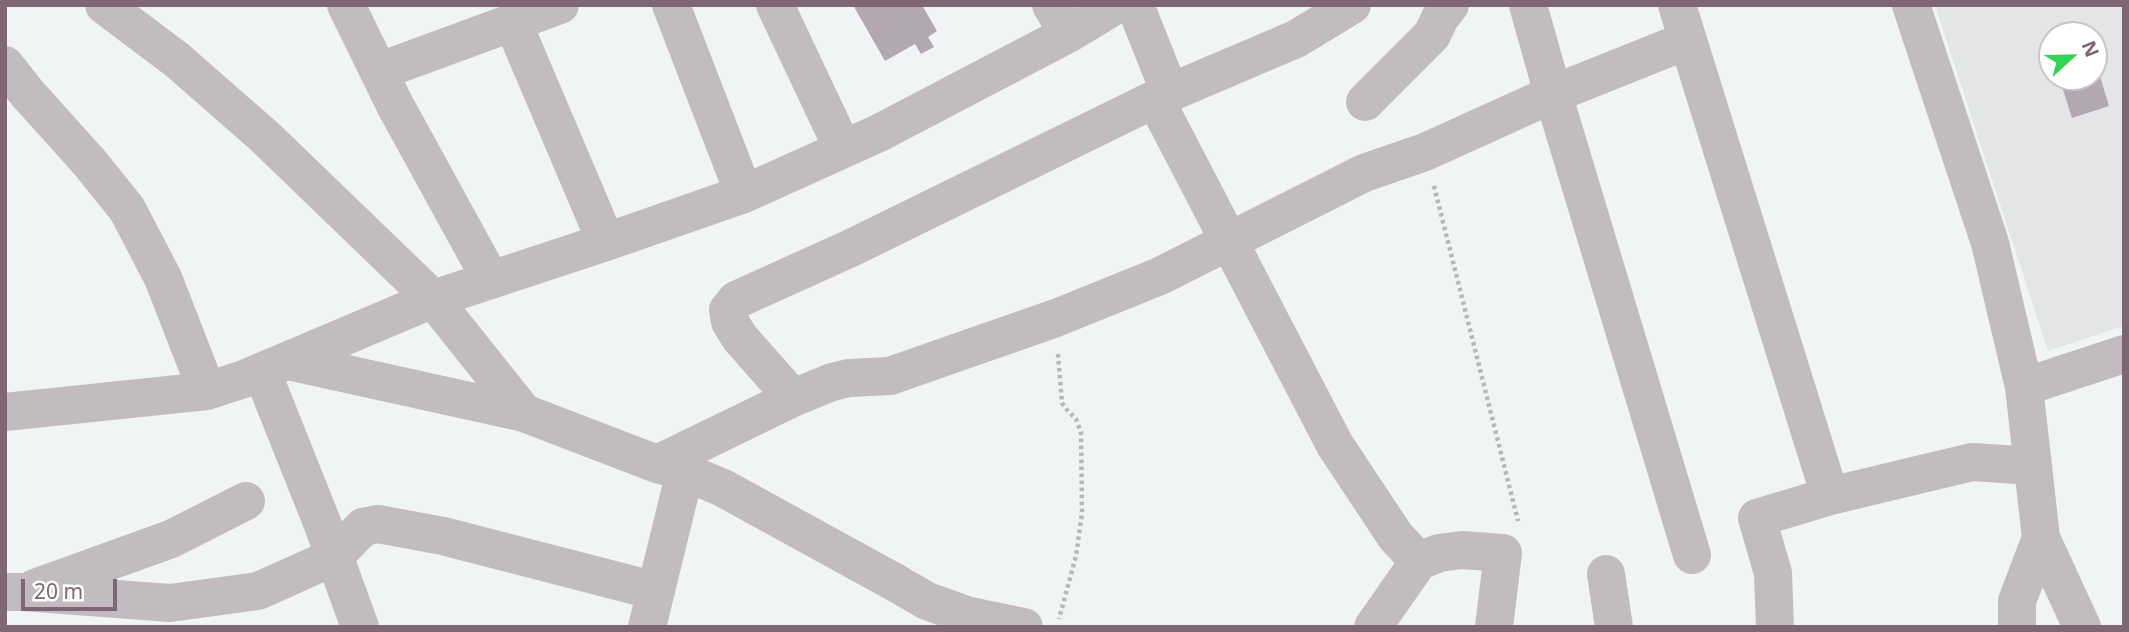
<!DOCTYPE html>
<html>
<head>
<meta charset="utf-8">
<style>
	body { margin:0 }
	#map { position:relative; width:2129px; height:632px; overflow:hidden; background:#f1f4f4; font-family:"Noto Sans",sans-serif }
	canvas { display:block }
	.frame { position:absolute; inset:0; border:7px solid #7f6674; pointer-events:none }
	.north { position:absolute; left:2038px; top:21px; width:70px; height:70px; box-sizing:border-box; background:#fff; border:2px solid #ccc2c7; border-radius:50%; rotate:68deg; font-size:19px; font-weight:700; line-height:28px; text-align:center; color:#7f6674 }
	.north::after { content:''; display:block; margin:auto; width:24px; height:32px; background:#31d455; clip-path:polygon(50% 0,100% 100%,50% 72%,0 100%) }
	.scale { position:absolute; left:21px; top:579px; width:96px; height:32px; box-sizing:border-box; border:4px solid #7f6674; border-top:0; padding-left:9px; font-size:21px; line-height:24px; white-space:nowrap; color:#7f6674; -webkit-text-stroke:5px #fff; paint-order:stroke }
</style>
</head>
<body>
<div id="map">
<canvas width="2129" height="632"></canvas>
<div class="frame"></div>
<div class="north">N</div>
<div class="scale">20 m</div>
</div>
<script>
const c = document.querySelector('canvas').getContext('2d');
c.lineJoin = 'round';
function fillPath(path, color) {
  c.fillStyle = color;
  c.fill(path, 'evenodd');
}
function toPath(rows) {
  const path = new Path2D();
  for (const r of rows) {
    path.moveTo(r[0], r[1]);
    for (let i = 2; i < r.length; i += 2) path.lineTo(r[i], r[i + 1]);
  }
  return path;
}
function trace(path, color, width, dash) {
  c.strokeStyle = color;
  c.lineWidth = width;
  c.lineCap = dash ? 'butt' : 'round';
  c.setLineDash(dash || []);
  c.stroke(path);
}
fillPath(toPath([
	[1935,5,2124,5,2124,326,2048,351],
	[2052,35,2094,35,2094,77,2052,77]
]), '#e4e5e6');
fillPath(toPath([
	[853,5,922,5,937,31,928,37,934,47,921,54,915,44,885,61],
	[2095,60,2109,106,2072,118,2059,77,2094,77]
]), '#b3a8af');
trace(toPath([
	[1434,186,1518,521],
	[1058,354,1062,403,1067,410,1076,419,1081,433,1082,513,1076,556,1059,619]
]), '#bab5b8', 4.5, [3.5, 3.5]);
trace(toPath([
	[104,5,177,60,265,137,433,299,524,413,657,464,685,472,723,488,896,583,927,601,966,615,1024,627],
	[346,5,395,105,491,280],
	[671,5,744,194],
	[775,5,843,149],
	[1051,5,1068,34],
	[1135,5,1170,93],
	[1528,5,1553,94,1692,555],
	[1677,5,1830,496],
	[1911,5,1990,243,2024,387,2041,538,2082,627],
	[513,23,606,242],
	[5,65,27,93,90,163,127,209,163,278,207,391],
	[380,71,560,5],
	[1155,99,1335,445,1396,537,1419,561],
	[1365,102,1432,35,1440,18,1450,5],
	[288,361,524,413],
	[262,372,323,525,360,627],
	[2024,387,2124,354],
	[793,398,740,338,730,322,728,310,736,300,851,248,1155,99,1296,39,1352,5],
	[5,412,207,391,244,379,433,299,606,242,744,194,879,133,1068,34,1116,5],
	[657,464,793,398,832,382,849,378,890,376,1056,318,1160,276,1364,173,1425,152,1553,94,1688,40],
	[1606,574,1614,627],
	[35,588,171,539,246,501],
	[5,592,23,592,170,603,258,591,334,557,363,527,378,524,443,536,656,591],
	[647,627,685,472],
	[1373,627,1419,561,1439,553,1462,550,1503,553,1494,627],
	[1775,627,1773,573,1757,518,1830,496,1972,462,2033,466],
	[2017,627,2017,601,2041,538]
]), '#c2bbbf', 38);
</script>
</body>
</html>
